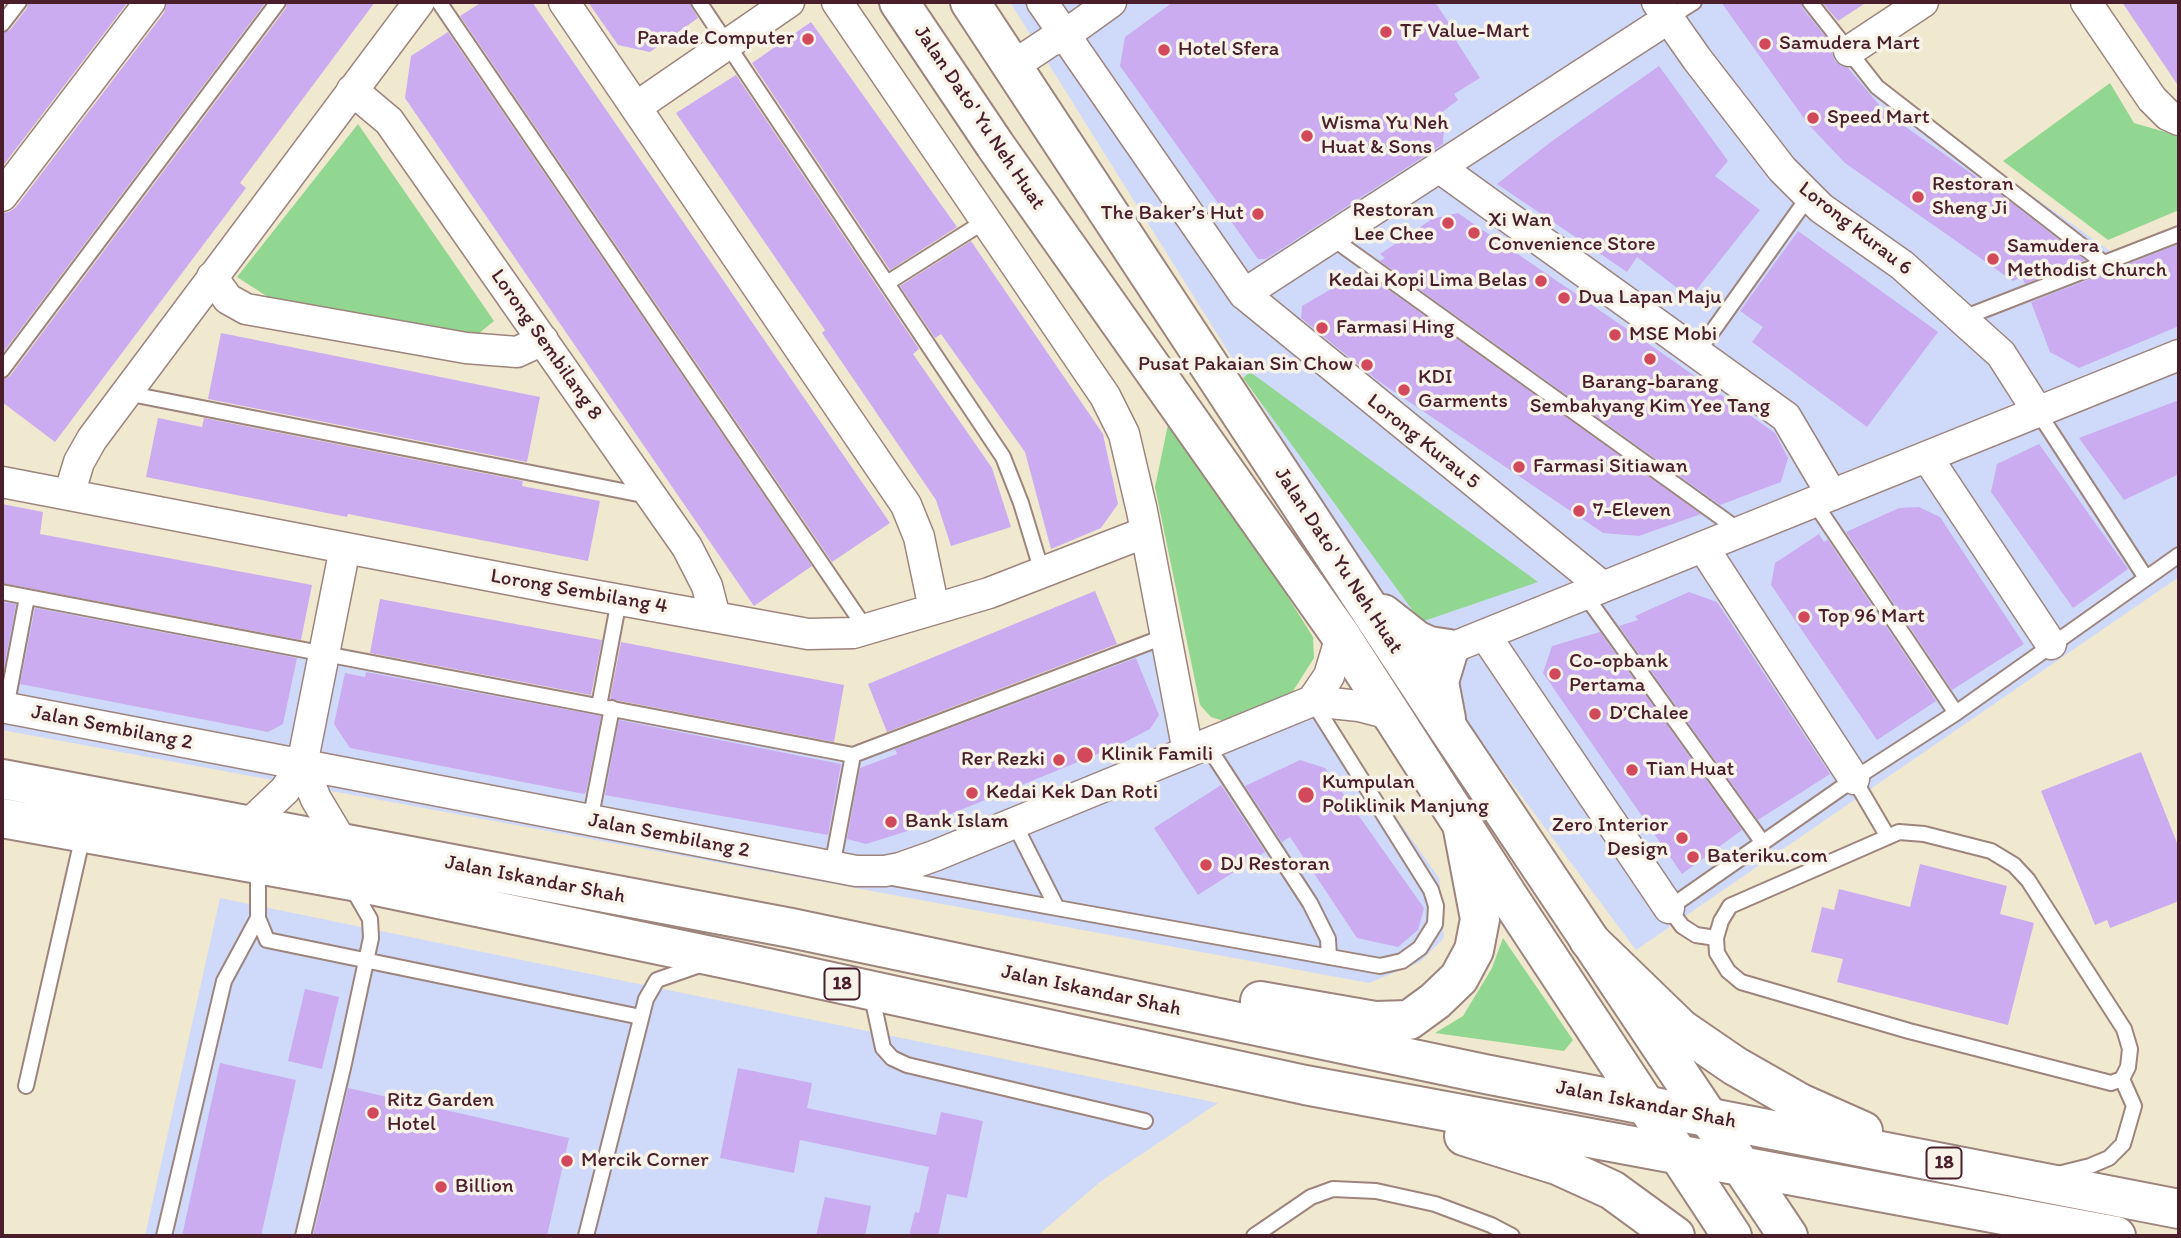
<!DOCTYPE html>
<html>
<head>
<meta charset="utf-8">
<style>
	body { margin:0 }
	#map { position:relative; width:2181px; height:1238px; overflow:hidden; background:#f0e8cf; font-family:Itim,sans-serif }
	canvas { display:block }
	.frame { position:absolute; inset:0; border:4px solid #4a1f2b; pointer-events:none }
</style>
</head>
<body>
<div id="map">
<canvas width="2181" height="1238"></canvas>
<div class="frame"></div>
</div>
<script>
const c = document.querySelector('canvas').getContext('2d');
c.lineJoin = 'round';
function fillPath(path, color) {
  c.fillStyle = color;
  c.fill(path, 'evenodd');
}
function toPath(rows) {
  const path = new Path2D();
  for (const r of rows) {
    path.moveTo(r[0], r[1]);
    for (let i = 2; i < r.length; i += 2) path.lineTo(r[i], r[i + 1]);
  }
  return path;
}
function trace(path, color, width, dash) {
  c.strokeStyle = color;
  c.lineWidth = width;
  c.lineCap = dash ? 'butt' : 'round';
  c.setLineDash(dash || []);
  c.stroke(path);
}
function write(font, color, halo, rows, align = 'center') {
  c.font = font + ' Itim,sans-serif';
  c.lineWidth = 7;
  c.setLineDash([]);
  c.textBaseline = 'middle';
  c.strokeStyle = halo;
  c.fillStyle = color;
  for (const [text, x, y, turn = 0] of rows) {
    c.save();
    c.translate(x, y);
    c.rotate((+turn || 0) * Math.PI / 180);
    c.textAlign = isNaN(turn) ? turn : align;
    if (halo) c.strokeText(text, 0, 0);
    c.fillText(text, 0, 0);
    c.restore();
  }
}
fillPath(toPath([
	[1010,2,1819,2,1873,83,2113,253,2179,230,2179,577,1636,950,1423,664],
	[2,590,856,758,1176,629,1196,730,1308,691,1439,878,1444,938,1420,962,1369,983,2,730],
	[220,898,1218,1103,1100,1182,1037,1236,145,1236]
]), '#cfdafa');
fillPath(toPath([
	[2110,83,2134,123,2179,136,2179,210,2108,240,2003,161],
	[358,124,494,321,472,339,268,297,237,277],
	[1250,372,1538,582,1421,622,1243,378],
	[1171,410,1313,637,1314,658,1293,691,1227,722,1211,717,1200,705,1155,487],
	[1503,938,1573,1040,1564,1051,1435,1033,1463,1016,1492,968]
]), '#92d791');
fillPath(toPath([
	[28,2,128,2,2,167,2,33,10,30,27,8],
	[167,2,266,2,2,354,2,213,9,212,16,207,164,13],
	[287,2,375,2,240,183,246,188,55,442,2,402,2,380,10,376,286,8],
	[482,2,532,2,890,523,832,562,460,16],
	[588,2,689,2,698,18,650,52,618,45],
	[1173,2,1435,2,1456,34,1453,36,1480,78,1454,94,1458,100,1437,116,1444,126,1443,144,1266,259,1258,259,1120,66,1125,37],
	[1721,2,1801,2,1802,8,1833,46,1832,53,1835,61,1841,66,1848,68,1886,113,1995,190,2085,260,2025,284,2022,277,2013,281,1845,163,1808,124],
	[1822,2,1867,2,1838,21],
	[2122,2,2179,2,2179,87],
	[811,22,957,227,890,270,752,63],
	[448,32,812,566,754,606,405,98,411,56],
	[1659,66,1728,161,1715,176,1760,210,1690,298,1637,257,1627,272,1497,184,1552,141],
	[736,75,919,349,913,354,992,468,1011,527,951,546,936,500,822,333,825,330,676,113],
	[1458,213,1672,360,1775,433,1788,458,1781,482,1720,505,1380,261,1385,258,1380,254,1432,219],
	[1798,231,1938,332,1867,427,1752,342,1763,327,1740,311],
	[971,241,1103,434,1118,504,1101,528,1051,549,1025,452,941,334,935,338,900,286],
	[2179,244,2179,326,2079,368,2050,352,2031,302],
	[1362,271,1701,514,1639,536,1603,533,1377,380,1301,318,1302,306],
	[221,333,540,397,527,462,208,399],
	[2179,400,2179,474,2124,500,2079,438],
	[158,418,202,427,204,418,523,481,522,486,600,501,588,561,348,514,347,517,146,477],
	[2039,444,2128,569,2073,608,1991,492,1997,464],
	[2,504,43,512,40,534,312,585,301,640,2,583],
	[1919,507,1940,517,2024,644,1952,690,1846,532,1899,508],
	[1819,534,1824,542,1828,540,1936,701,1877,740,1771,585,1775,563],
	[1095,591,1117,644,887,732,868,684],
	[1689,592,1717,602,1830,774,1758,820,1619,626,1638,620,1635,616],
	[380,599,602,640,591,695,370,653],
	[2,602,16,604,2,679],
	[35,608,297,658,283,724,268,732,20,684],
	[1600,632,1742,830,1682,874,1543,673,1552,646],
	[621,642,844,685,834,742,610,699],
	[1136,658,1159,715,1150,729,1117,746,914,829,866,844,847,839,860,768,897,754,895,749],
	[366,672,601,716,586,792,584,794,350,748,334,724,345,673,365,677],
	[619,720,841,764,828,835,605,795],
	[2141,752,2179,848,2179,901,2110,928,2107,920,2095,925,2041,791],
	[1300,760,1325,768,1424,908,1418,930,1398,947,1357,938,1290,837,1282,842,1245,786],
	[1221,785,1265,852,1198,895,1154,828],
	[1920,864,2007,886,2000,914,2034,923,2008,1025,1837,982,1843,959,1811,952,1822,907,1834,910,1839,889,1910,907],
	[305,989,339,997,322,1069,288,1061],
	[220,1063,296,1080,261,1236,182,1236],
	[738,1068,812,1083,807,1108,936,1135,941,1112,983,1121,967,1198,947,1194,938,1236,909,1236,915,1212,919,1213,929,1167,800,1140,794,1173,720,1158],
	[348,1088,569,1138,547,1236,313,1236],
	[825,1197,871,1206,865,1236,816,1236]
]), '#cbacf1');
const lane = toPath([
	[439,2,866,629],
	[699,2,1003,457,1021,503,1042,572],
	[1810,2,1877,87,2104,263],
	[1669,18,1694,2],
	[2,24,19,2],
	[1332,238,1740,531],
	[887,283,985,221],
	[1963,318,2179,234],
	[1697,353,1809,196],
	[2,370,278,2],
	[126,393,648,496],
	[2038,412,2146,578],
	[1814,502,1956,713],
	[2,592,853,755,1166,636],
	[1585,595,1763,843],
	[599,706,619,600],
	[6,708,27,597],
	[1207,745,1310,903,1328,939,1329,957],
	[1854,779,1888,837],
	[590,821,612,708],
	[1014,823,1057,908,1380,966,1402,961,1420,948,1435,924,1436,906,1431,890,1313,702],
	[1899,832,1924,834,1991,851,2014,865,2028,880,2124,1029,2130,1049,2128,1067,2122,1079,2111,1083,1909,1031,1741,982,1728,971,1717,953,1716,938,1721,921,1730,906,1899,832],
	[258,865,258,918,267,940,641,1017],
	[832,867,853,755],
	[893,878,1057,908],
	[1716,938,1696,935,1682,926,1669,908,1854,779,1956,713,2179,555],
	[871,992,883,1048,892,1058,907,1065,1145,1121],
	[26,1086,83,835],
	[2058,1174,2090,1166,2109,1158,2123,1144,2134,1106,2122,1079],
	[164,1236,224,981,258,918],
	[303,1236,343,1068,371,938,370,919,351,886],
	[586,1236,646,999,657,980,700,965],
	[1254,1236,1311,1197,1333,1189,1376,1191,1435,1204,1491,1225,1512,1236]
]);
const street = toPath([
	[564,2,906,505,919,537,934,609],
	[837,2,1105,396,1124,434,1142,511,1188,752],
	[1042,2,1244,294,1603,587],
	[1657,2,1697,59,1782,169,1821,208,1902,265,2001,354,2038,412],
	[2086,2,2152,99,2168,115,2179,120],
	[1849,51,1923,2],
	[1013,66,1049,42,1065,35,1111,2],
	[352,90,389,121,687,547,707,586,715,617],
	[636,107,789,2],
	[1440,168,1786,417,1832,495],
	[2,196,150,2],
	[212,277,228,299,246,309,466,348,517,352,543,340],
	[1244,294,1669,18],
	[1927,457,2051,644],
	[2,482,554,588,808,634,853,633,989,593,1146,532],
	[69,495,79,462,92,439,419,2],
	[1703,547,1854,779],
	[1485,635,1669,908],
	[1449,649,2179,355],
	[1312,701,1329,676,1341,636],
	[2,707,856,871,885,871,900,868,934,856,1312,701,1359,706,1390,714],
	[302,765,316,799,343,844],
	[247,826,285,790,302,765,345,548]
]);
const secondary = toPath([
	[899,2,995,145,1341,636,1510,899,1732,1236],
	[970,2,1447,727,1788,1236],
	[1383,614,1416,640,1429,646,1449,649,1439,682,1446,719]
]);
const primary = toPath([
	[2,779,791,928,1485,1074,2179,1209],
	[2,818,347,880,745,963,1305,1085,2116,1236],
	[1589,940,1681,1029,1735,1066,1800,1103,1863,1131],
	[1260,1001,1375,1021,1409,1020,1435,1001,1459,978,1474,950,1480,919,1462,824],
	[1464,1136,1557,1165,1612,1190,1675,1236]
]);
trace(lane, '#9d847d', 18);
trace(street, '#9d847d', 33);
trace(secondary, '#9d847d', 42);
trace(primary, '#9d847d', 42);
trace(lane, '#fff', 14);
trace(street, '#fff', 30);
trace(secondary, '#fff', 38);
trace(primary, '#fff', 38);
for (const [x, y, r, color] of [
	[1386,32,7,"#d1495b"],
	[808,39,7,"#d1495b"],
	[1765,44,7,"#d1495b"],
	[1164,50,7,"#d1495b"],
	[1813,118,7,"#d1495b"],
	[1307,136,7,"#d1495b"],
	[1918,197,7,"#d1495b"],
	[1258,214,7,"#d1495b"],
	[1448,223,7,"#d1495b"],
	[1474,233,7,"#d1495b"],
	[1993,259,7,"#d1495b"],
	[1541,281,7,"#d1495b"],
	[1564,298,7,"#d1495b"],
	[1322,328,7,"#d1495b"],
	[1615,335,7,"#d1495b"],
	[1650,359,7,"#d1495b"],
	[1367,365,7,"#d1495b"],
	[1404,390,7,"#d1495b"],
	[1519,467,7,"#d1495b"],
	[1579,511,7,"#d1495b"],
	[1804,617,7,"#d1495b"],
	[1555,674,7,"#d1495b"],
	[1595,714,7,"#d1495b"],
	[1085,755,9,"#d1495b"],
	[1059,760,7,"#d1495b"],
	[1632,770,7,"#d1495b"],
	[972,793,7,"#d1495b"],
	[1306,795,9,"#d1495b"],
	[891,822,7,"#d1495b"],
	[1682,838,7,"#d1495b"],
	[1693,857,7,"#d1495b"],
	[1206,865,7,"#d1495b"],
	[373,1113,7,"#d1495b"],
	[567,1161,7,"#d1495b"],
	[441,1187,7,"#d1495b"]
]) {
  const dot = new Path2D();
  dot.arc(x, y, r, 0, 2 * Math.PI);
  c.fillStyle = color;
  c.fill(dot);
  trace(dot, '#f7f3e8', 2.5);
}
for (const [x, y, w] of [
	[842,984,35],
	[1944,1163,35]
]) {
  const box = new Path2D();
  box.roundRect(x - w / 2, y - 15.5, w, 31, 5);
  c.fillStyle = '#f7f3e8';
  c.fill(box);
  trace(box, '#4a1f2b', 2);
}
write('bold 19px', '#4a1f2b', null, [
	["18",842,984],
	["18",1944,1163]
]);
write('21px', '#4a1f2b', '#f7f3e8', [
	["TF Value-Mart",1400,32],
	["Parade Computer",794,39,"right"],
	["Samudera Mart",1779,44],
	["Hotel Sfera",1178,50],
	["Speed Mart",1827,118],
	["Wisma Yu Neh",1321,124],
	["Huat & Sons",1321,148],
	["Restoran",1932,185],
	["Sheng Ji",1932,209],
	["Restoran",1434,211,"right"],
	["Lee Chee",1434,235,"right"],
	["The Baker’s Hut",1244,214,"right"],
	["Xi Wan",1488,221],
	["Convenience Store",1488,245],
	["Samudera",2007,247],
	["Methodist Church",2007,271],
	["Kedai Kopi Lima Belas",1527,281,"right"],
	["Dua Lapan Maju",1578,298],
	["Farmasi Hing",1336,328],
	["MSE Mobi",1629,335],
	["Pusat Pakaian Sin Chow",1353,365,"right"],
	["KDI",1418,378],
	["Garments",1418,402],
	["Barang-barang",1650,383,"center"],
	["Sembahyang Kim Yee Tang",1650,407,"center"],
	["Farmasi Sitiawan",1533,467],
	["7-Eleven",1593,511],
	["Top 96 Mart",1818,617],
	["Co-opbank",1569,662],
	["Pertama",1569,686],
	["D’Chalee",1609,714],
	["Klinik Famili",1101,755],
	["Rer Rezki",1045,760,"right"],
	["Tian Huat",1646,770],
	["Kumpulan",1322,783],
	["Poliklinik Manjung",1322,807],
	["Kedai Kek Dan Roti",986,793],
	["Bank Islam",905,822],
	["Zero Interior",1668,826,"right"],
	["Design",1668,850,"right"],
	["Bateriku.com",1707,857],
	["DJ Restoran",1220,865],
	["Ritz Garden",387,1101],
	["Hotel",387,1125],
	["Mercik Corner",581,1161],
	["Billion",455,1187]
], 'left');
write('21px', '#4a1f2b', '#f7f3e8', [
	["Jalan Dato' Yu Neh Huat",979,118,56],
	["Lorong Kurau 6",1855,229,38],
	["Lorong Sembilang 8",546,345,55],
	["Lorong Kurau 5",1423,442,39],
	["Jalan Dato' Yu Neh Huat",1338,561,57],
	["Lorong Sembilang 4",579,592,10],
	["Jalan Sembilang 2",112,728,11],
	["Jalan Sembilang 2",669,836,11],
	["Jalan Iskandar Shah",535,880,11],
	["Jalan Iskandar Shah",1091,991,12],
	["Jalan Iskandar Shah",1646,1105,11]
]);
</script>
</body>
</html>
